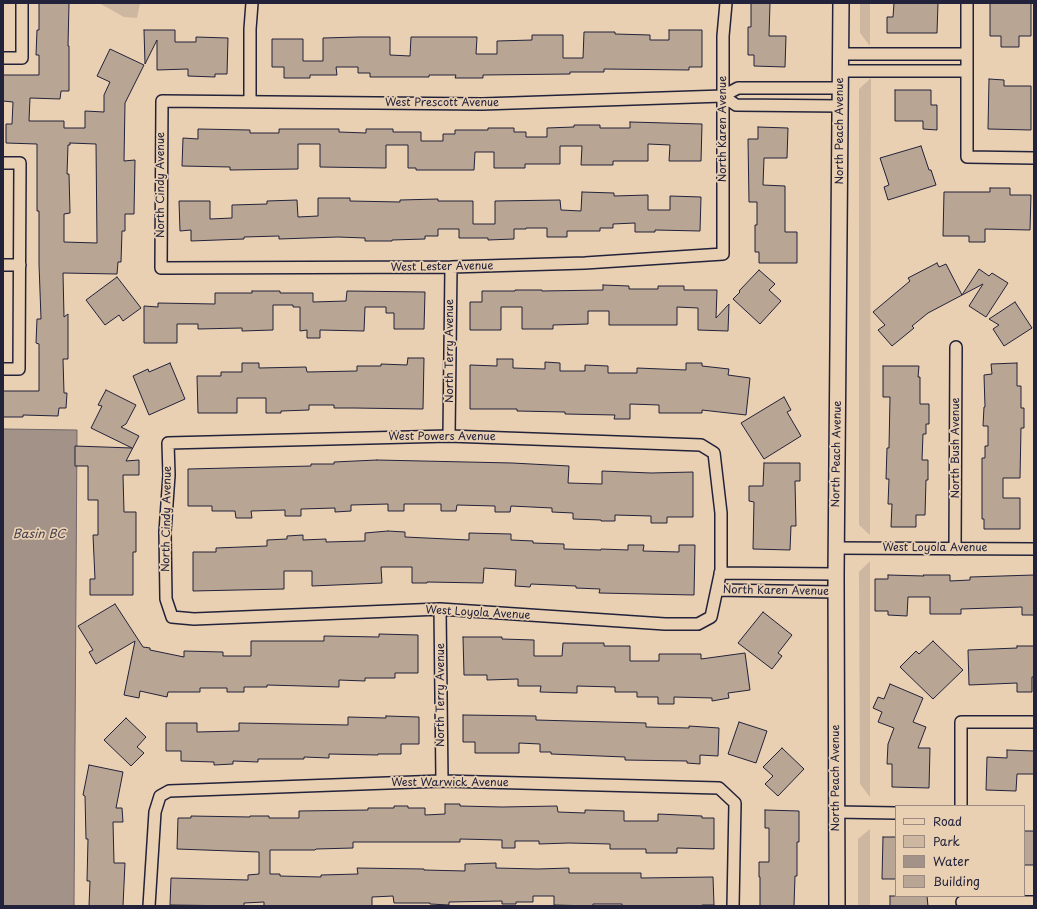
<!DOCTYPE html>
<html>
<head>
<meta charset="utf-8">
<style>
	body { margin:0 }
	#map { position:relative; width:1037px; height:909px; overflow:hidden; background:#ead0b2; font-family:"Playpen Sans",sans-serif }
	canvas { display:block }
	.frame { position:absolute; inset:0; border:4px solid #22223b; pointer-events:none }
	.legend { position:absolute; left:895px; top:805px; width:130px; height:92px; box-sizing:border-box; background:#ead0b2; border:1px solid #9a8a82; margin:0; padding:5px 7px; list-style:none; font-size:12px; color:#22223b }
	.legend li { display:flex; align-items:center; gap:8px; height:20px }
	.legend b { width:20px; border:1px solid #9a8a82 }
</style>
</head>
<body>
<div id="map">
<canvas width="1037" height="909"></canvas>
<div class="frame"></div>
<ul class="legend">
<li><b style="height:5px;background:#ead0b2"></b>Road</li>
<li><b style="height:11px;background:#cdb7a1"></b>Park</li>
<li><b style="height:11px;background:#a39287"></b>Water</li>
<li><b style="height:11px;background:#b8a594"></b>Building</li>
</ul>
</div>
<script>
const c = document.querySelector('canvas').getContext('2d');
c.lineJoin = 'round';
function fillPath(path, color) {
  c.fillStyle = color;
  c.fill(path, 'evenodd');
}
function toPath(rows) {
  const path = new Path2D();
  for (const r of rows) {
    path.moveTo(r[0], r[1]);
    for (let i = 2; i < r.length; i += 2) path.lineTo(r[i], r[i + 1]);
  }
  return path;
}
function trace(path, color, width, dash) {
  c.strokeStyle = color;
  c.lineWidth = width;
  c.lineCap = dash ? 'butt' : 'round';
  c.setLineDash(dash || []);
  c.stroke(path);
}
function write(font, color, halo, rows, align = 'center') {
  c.font = font + ' "Playpen Sans",sans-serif';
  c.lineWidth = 3.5;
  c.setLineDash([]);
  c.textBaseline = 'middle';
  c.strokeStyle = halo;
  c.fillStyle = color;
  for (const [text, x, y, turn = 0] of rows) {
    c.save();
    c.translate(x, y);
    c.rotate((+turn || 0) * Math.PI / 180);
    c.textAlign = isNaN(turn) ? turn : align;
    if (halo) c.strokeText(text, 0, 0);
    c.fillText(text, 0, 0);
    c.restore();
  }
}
fillPath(toPath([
	[99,3,140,3,137,18,124,17],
	[860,3,870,3,870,46,860,33],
	[871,78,870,535,859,525,859,89],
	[870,561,870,797,860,784,859,572],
	[870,829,870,906,858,906,858,839]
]), '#cdb7a1');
const water = toPath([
	[3,429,77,430,74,906,3,906,3,429]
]);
fillPath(water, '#a39287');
trace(water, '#6f6569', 1);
const building = toPath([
	[39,3,69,3,68,46,69,46,69,91,61,91,60,99,30,98,29,121,64,121,64,128,85,128,85,111,104,112,104,95,110,82,97,76,110,49,144,65,125,103,124,161,135,160,134,214,125,214,125,231,122,231,121,262,118,262,117,274,63,273,64,317,68,314,68,359,63,359,64,393,67,393,66,408,59,408,58,416,23,415,23,417,3,417,3,391,39,391,39,344,36,343,37,319,41,319,39,264,39,211,37,211,37,144,6,143,6,124,12,124,13,102,3,101,3,75,39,75,39,55,36,55,37,30,39,30,39,3],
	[70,143,96,144,97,243,64,242,64,214,70,213,69,174,67,174,68,145,70,145,70,143],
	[751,3,770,3,769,36,786,36,785,67,754,66,754,55,748,55,748,27,751,27,751,3],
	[894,3,938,3,937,33,887,33,887,17,893,17,894,3],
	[990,3,1031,3,1031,36,1019,36,1019,47,1001,47,1001,36,990,36,990,3],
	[144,30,175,30,175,42,196,42,196,37,228,38,227,74,215,74,215,77,188,76,188,69,157,70,157,40,145,64,144,30],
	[669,30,702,30,702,67,689,67,689,70,604,69,604,72,570,72,570,74,483,75,483,78,455,78,456,75,429,75,429,77,370,77,370,73,358,73,358,67,336,67,337,75,310,75,310,78,284,78,284,67,272,67,272,39,303,39,303,61,323,61,323,38,359,37,390,37,390,55,410,56,411,37,477,37,476,54,497,54,497,41,532,40,532,35,563,35,563,58,583,58,584,32,615,32,615,34,650,35,650,40,669,40,669,30],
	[989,79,1004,80,1004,86,1031,86,1031,130,988,129,989,79],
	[895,90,931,90,931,105,937,105,937,130,923,129,923,121,895,121,895,90],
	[630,122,702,124,701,161,669,161,670,145,648,144,648,161,613,161,613,165,581,165,582,146,560,146,560,164,525,164,525,168,494,168,494,152,475,152,474,170,416,170,416,168,408,168,408,145,386,145,386,168,320,167,320,144,298,144,298,169,230,170,230,167,182,166,183,138,198,139,198,129,250,130,250,133,279,133,279,129,339,129,339,132,366,133,366,129,393,129,393,132,421,132,421,141,443,141,443,134,455,134,455,130,488,130,488,128,514,128,514,132,526,132,526,137,547,137,547,128,574,127,574,125,600,125,600,128,630,128,630,122],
	[758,127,788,128,787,158,764,158,763,185,785,186,785,232,797,232,797,263,759,263,759,252,755,252,755,225,757,225,757,202,749,202,748,139,758,139,758,127],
	[921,146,929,170,931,170,936,185,888,200,884,187,889,185,880,158,921,146],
	[990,188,1010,188,1010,195,1031,195,1030,230,985,229,985,242,969,242,969,236,943,236,944,192,990,192,990,188],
	[582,192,614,193,614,196,648,195,648,210,670,210,670,196,701,197,700,231,655,230,655,232,635,232,635,223,613,224,613,228,600,228,600,231,567,231,567,237,547,237,547,228,526,228,526,229,514,229,514,239,488,240,488,238,459,238,459,229,438,229,438,236,425,236,425,239,392,240,392,241,365,241,365,238,338,237,279,239,279,236,244,237,244,239,191,241,191,230,180,231,179,201,210,201,210,219,232,218,232,205,267,204,267,201,297,200,298,217,318,216,318,198,350,198,350,201,400,202,400,200,438,199,438,201,473,201,473,224,495,224,495,201,560,200,561,210,581,211,582,192],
	[937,263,939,267,946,264,962,295,979,269,989,276,992,273,1008,283,986,317,969,306,983,284,928,313,912,326,914,328,892,346,878,330,885,325,873,312,910,281,908,278,937,263],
	[759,270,775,284,769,290,781,301,760,324,733,299,740,292,739,291,759,270],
	[117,277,141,308,123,321,119,315,105,325,86,300,117,277],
	[603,285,629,286,629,289,658,289,658,286,684,286,684,290,717,290,716,318,729,304,728,331,698,330,698,308,677,307,677,325,609,325,609,311,588,311,588,324,553,325,553,329,522,329,522,307,501,307,501,330,470,330,470,302,482,302,482,291,515,291,515,290,542,290,542,291,603,290,603,285],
	[252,291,280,291,280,293,313,293,313,302,346,301,347,291,425,292,424,329,394,329,394,313,386,313,386,307,365,307,364,331,320,330,320,338,307,338,307,330,300,331,300,307,293,307,293,305,273,305,273,330,242,331,242,328,198,329,198,324,177,324,177,343,144,343,144,306,158,307,158,303,215,304,215,293,252,293,252,291],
	[1015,302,1032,328,1004,346,993,329,999,325,989,319,1015,302],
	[408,358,424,358,423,409,354,408,334,408,334,405,309,405,309,410,281,411,281,413,266,413,266,398,237,398,237,413,198,413,197,376,221,376,221,372,242,372,242,363,259,363,259,368,306,367,307,372,357,371,357,366,381,366,381,364,407,365,408,358],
	[497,359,513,359,513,368,545,369,545,362,560,363,560,371,585,371,585,365,608,366,608,373,637,373,637,368,686,370,686,363,702,363,702,366,729,369,728,375,750,378,746,415,702,410,702,413,659,413,659,405,630,404,630,419,614,419,615,415,565,414,565,412,517,411,517,409,470,409,470,365,497,366,497,359],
	[170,363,185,399,149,415,133,376,148,369,149,372,170,363],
	[1017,363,1017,386,1021,386,1021,408,1024,408,1024,428,1021,428,1020,478,1003,478,1003,498,1020,498,1020,529,984,529,984,519,982,519,982,458,985,458,985,446,988,446,988,426,983,426,984,407,985,407,984,375,992,374,991,364,1017,363],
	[883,366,919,366,918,377,920,377,920,404,929,404,929,424,926,424,926,434,923,434,922,460,928,460,928,480,926,480,925,515,916,515,916,527,891,527,892,504,888,504,889,479,886,479,887,448,889,448,890,397,883,397,883,366],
	[106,390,136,405,126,424,121,427,139,436,126,461,139,460,139,475,123,475,124,512,136,512,136,552,133,552,133,595,90,595,90,579,95,579,93,535,98,535,98,500,88,500,88,466,75,466,75,446,132,448,91,428,102,406,98,405,106,390],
	[784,397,791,410,787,412,801,436,764,459,741,423,784,397],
	[377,460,512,463,569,466,568,483,602,484,602,471,651,473,693,472,693,517,667,517,667,523,651,523,651,516,615,515,615,521,601,521,601,520,573,519,573,513,552,512,552,508,511,506,510,512,495,512,495,506,457,505,456,511,441,511,441,504,404,504,404,511,388,511,388,504,351,505,351,511,335,512,335,508,301,509,301,516,285,516,285,510,251,511,252,518,236,518,235,511,212,511,212,506,188,506,188,469,311,466,311,464,334,464,334,462,377,460],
	[764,463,800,463,800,481,795,481,796,526,791,526,790,550,753,549,754,502,749,501,749,486,763,486,764,463],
	[388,531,405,532,405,537,469,540,469,533,511,534,511,540,533,541,533,543,564,544,564,549,601,550,601,549,628,550,628,545,644,545,643,551,679,552,679,545,695,545,694,595,599,593,600,589,576,588,576,586,531,584,530,587,515,586,516,570,484,568,483,583,427,582,427,583,412,583,412,567,381,567,382,583,312,586,312,571,284,571,284,589,193,591,193,552,216,552,216,548,267,546,267,540,287,539,287,536,303,535,303,540,326,539,326,542,365,541,365,533,388,531],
	[888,575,924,576,923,575,950,575,950,581,970,580,970,577,1034,575,1034,615,1022,615,1022,607,961,609,961,614,930,614,930,597,908,597,907,616,888,615,888,611,875,611,875,579,888,579,888,575],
	[115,604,143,647,150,648,150,650,184,657,184,651,223,652,223,656,251,656,251,641,324,641,324,636,379,637,379,634,418,635,418,673,395,673,395,678,365,678,365,681,339,680,339,687,267,685,267,687,244,687,244,692,227,692,227,688,200,688,200,692,168,692,167,697,140,691,139,698,124,695,135,641,96,664,89,652,93,650,78,626,115,604],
	[763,612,792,635,778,653,782,656,772,669,738,643,763,612],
	[463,637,502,637,502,639,534,640,534,656,562,656,563,643,604,643,604,646,630,646,630,661,659,661,659,654,701,654,701,659,745,653,750,690,728,693,729,698,712,701,712,698,674,697,674,704,658,704,658,697,637,697,637,692,615,692,615,687,577,686,577,693,540,692,541,686,518,686,518,679,487,680,487,675,464,675,463,637],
	[933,641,963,670,933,699,900,667,916,651,919,654,933,641],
	[1017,646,1034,646,1034,677,1032,677,1032,692,1017,692,1017,683,969,685,968,650,1017,648,1017,646],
	[890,684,923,698,913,722,926,727,918,748,930,748,929,788,892,787,892,764,887,764,888,744,894,728,878,722,882,712,873,708,878,697,884,699,890,684],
	[463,715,536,716,536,720,646,723,646,727,689,728,689,726,719,728,718,756,700,755,700,764,687,763,687,761,625,760,625,757,551,754,551,752,540,752,540,744,519,743,519,753,475,753,475,742,463,742,463,715],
	[386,716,419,717,419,744,401,744,401,754,378,754,378,755,329,754,329,758,304,757,304,759,258,759,258,762,233,761,233,764,214,765,214,762,181,761,181,751,166,751,166,723,197,723,197,732,239,731,239,723,348,725,348,717,386,718,386,716],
	[126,718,146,737,137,747,144,753,131,766,104,740,126,718],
	[739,722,767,731,756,763,728,754,739,722],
	[782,748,804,769,778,796,765,784,773,776,763,767,782,748],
	[1007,750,1034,751,1034,774,1017,774,1016,791,986,790,987,757,1007,758,1007,750],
	[89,765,123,772,116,808,122,808,123,822,113,822,114,863,125,863,123,906,89,906,90,881,87,881,88,839,86,839,85,796,83,795,89,765],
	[445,804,460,804,460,806,502,807,557,806,558,812,585,813,585,810,624,811,624,821,658,821,658,814,702,816,702,818,714,818,714,849,677,848,677,853,646,853,646,849,610,849,610,844,569,843,539,844,539,841,515,841,515,848,502,848,502,840,460,839,460,842,353,842,353,848,316,849,315,850,270,850,270,874,280,874,280,876,321,877,321,875,358,874,357,868,424,869,424,870,465,871,465,864,496,863,496,868,538,869,569,868,569,873,641,873,641,878,713,877,714,905,702,905,702,906,622,906,622,904,593,904,593,906,554,905,554,896,533,896,533,902,516,902,516,904,502,904,502,901,449,902,449,905,430,904,430,903,394,903,393,896,372,897,372,906,264,906,264,902,244,903,244,906,170,905,171,878,248,880,248,875,259,874,259,852,177,849,178,818,191,818,191,816,250,817,250,816,269,816,269,818,299,818,299,811,368,810,368,808,394,808,394,806,408,806,408,808,425,808,425,815,445,814,445,804],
	[765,810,799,811,799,842,797,842,797,876,795,876,794,906,760,906,760,877,759,877,759,862,769,862,769,828,765,828,765,810],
	[1024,831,1034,831,1034,865,1024,865,1024,831],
	[883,837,896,837,896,879,882,879,883,837],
	[890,896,927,896,928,906,890,906,890,896]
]);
fillPath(building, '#b8a594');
trace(building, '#22223b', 1);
const street = toPath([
	[726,3,723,36,723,254,585,263,451,267,161,268,162,101,482,104,723,96,738,88,841,88],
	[967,3,967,157,1034,158],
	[841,54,967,54],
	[3,58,22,58,22,3],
	[841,71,967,71],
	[723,96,736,105,841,106],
	[250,102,250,29,252,3],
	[3,163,20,163,19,369,3,369],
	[3,265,20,265],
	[449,436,701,445,714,453,721,513,721,570,711,617,698,624,665,624,440,609,194,619,172,617,166,599,165,532,169,475,168,443,449,436],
	[449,436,451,267],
	[836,548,1034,549],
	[955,549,956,347],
	[720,573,836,574],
	[717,590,836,592],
	[440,609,442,781],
	[961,806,961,722,1034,722],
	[836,812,896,813],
	[962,902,1034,902],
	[149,906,155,812,160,796,169,791,442,781,719,788,735,803,733,906]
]);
const secondary = toPath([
	[837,906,836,574,841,3]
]);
trace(street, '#22223b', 14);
trace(secondary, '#22223b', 18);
trace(street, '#ead0b2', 11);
trace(secondary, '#ead0b2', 15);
write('11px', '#22223b', '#ead0b2', [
	["West Prescott Avenue",442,103],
	["North Karen Avenue",723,129,-90],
	["North Peach Avenue",840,131,-90],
	["North Cindy Avenue",161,185,-90],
	["West Lester Avenue",442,267,-1],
	["North Terry Avenue",450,351,-90],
	["West Powers Avenue",442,437],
	["North Bush Avenue",956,448,-90],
	["North Peach Avenue",837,454,-89],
	["North Cindy Avenue",167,519,-89],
	["West Loyola Avenue",935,548],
	["North Karen Avenue",776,591,1],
	["West Loyola Avenue",478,613,3],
	["North Terry Avenue",441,695,-90],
	["North Peach Avenue",836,778,-90],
	["West Warwick Avenue",450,783]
]);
write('italic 12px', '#423e4e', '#ead0b2', [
	["Basin BC",39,535]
]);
</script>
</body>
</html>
